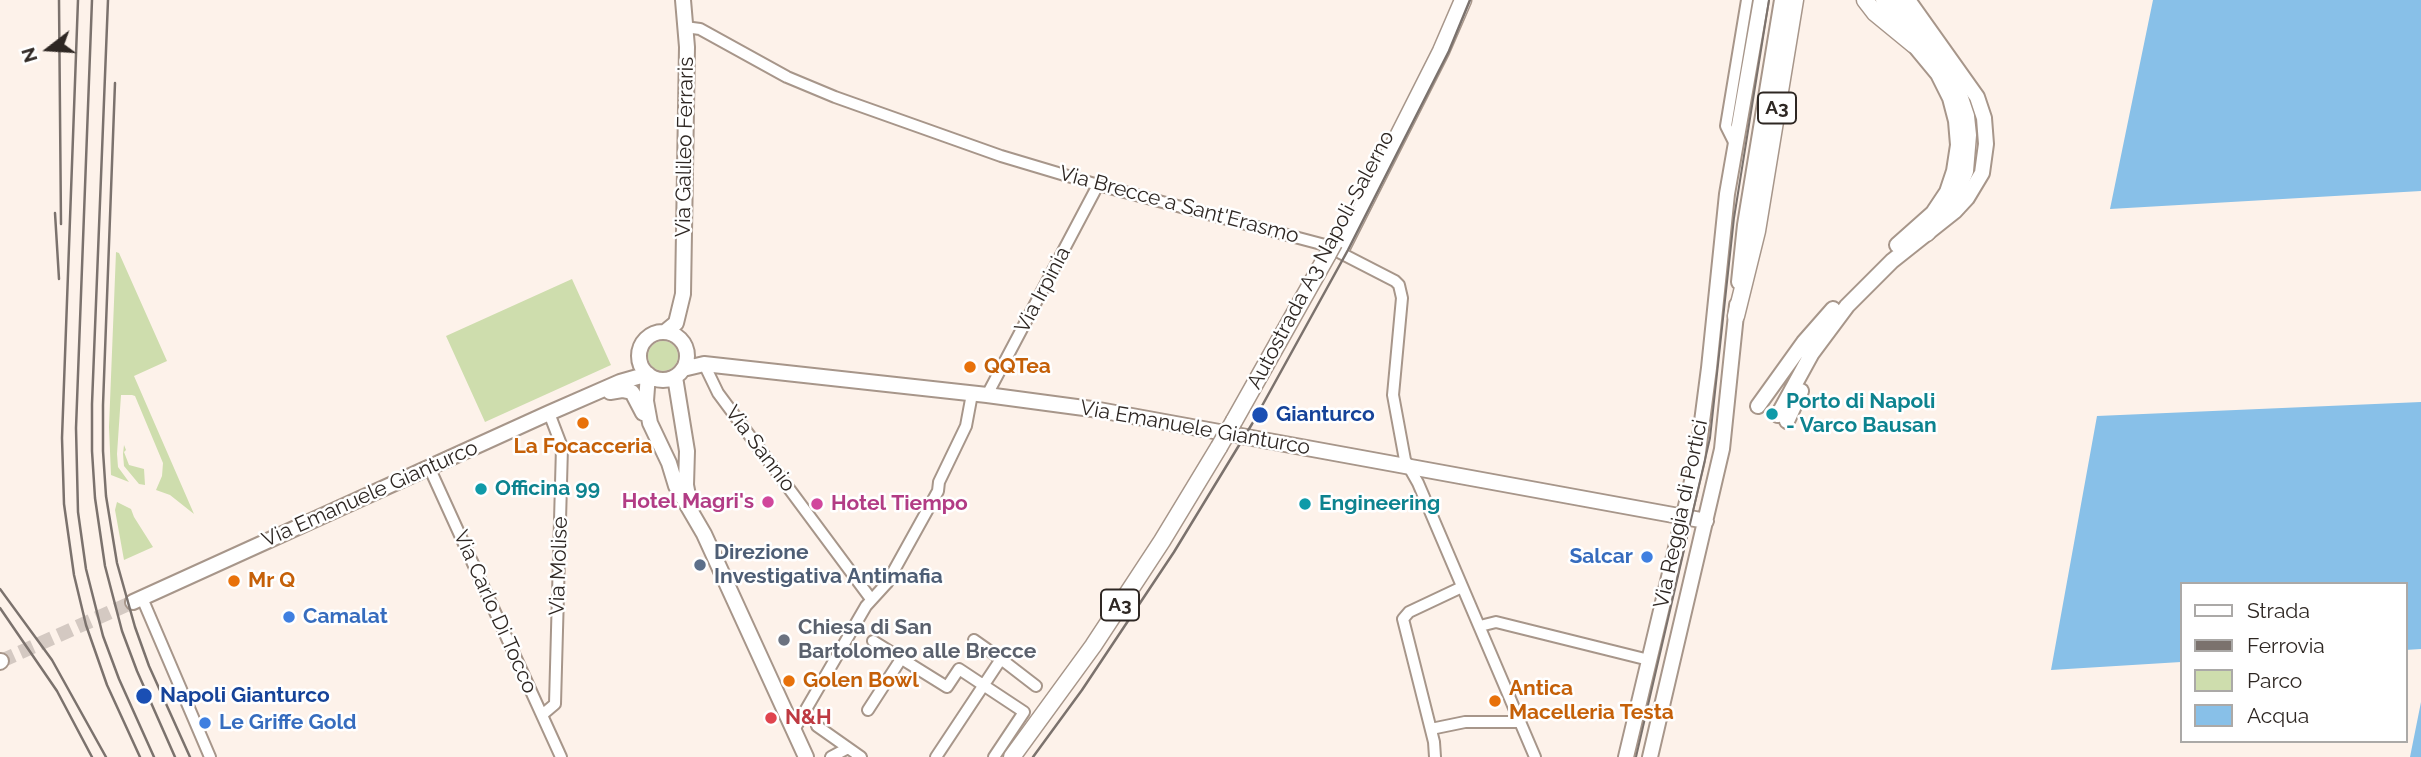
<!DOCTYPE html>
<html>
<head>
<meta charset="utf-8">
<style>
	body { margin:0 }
	#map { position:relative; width:2421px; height:757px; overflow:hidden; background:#fdf2ea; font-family:Raleway,sans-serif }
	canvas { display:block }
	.legend { position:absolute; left:2180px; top:582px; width:228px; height:161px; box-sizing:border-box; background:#fff; border:2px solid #aba9a7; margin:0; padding:9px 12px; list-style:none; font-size:21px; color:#2e2723 }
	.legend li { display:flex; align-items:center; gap:14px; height:35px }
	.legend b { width:35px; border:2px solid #aba9a7 }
	.north { position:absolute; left:14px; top:14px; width:70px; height:70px; -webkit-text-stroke:5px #fff; paint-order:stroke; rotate:253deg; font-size:19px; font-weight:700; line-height:28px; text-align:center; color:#2e2723 }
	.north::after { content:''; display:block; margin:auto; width:24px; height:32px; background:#2e2723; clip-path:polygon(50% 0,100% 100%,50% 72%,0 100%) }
</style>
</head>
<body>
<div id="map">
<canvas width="2421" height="757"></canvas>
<ul class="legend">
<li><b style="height:9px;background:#fff"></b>Strada</li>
<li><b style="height:9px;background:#7b726d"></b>Ferrovia</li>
<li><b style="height:19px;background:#ceddad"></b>Parco</li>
<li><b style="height:19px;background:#88c0e8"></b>Acqua</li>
</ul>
<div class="north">N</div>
</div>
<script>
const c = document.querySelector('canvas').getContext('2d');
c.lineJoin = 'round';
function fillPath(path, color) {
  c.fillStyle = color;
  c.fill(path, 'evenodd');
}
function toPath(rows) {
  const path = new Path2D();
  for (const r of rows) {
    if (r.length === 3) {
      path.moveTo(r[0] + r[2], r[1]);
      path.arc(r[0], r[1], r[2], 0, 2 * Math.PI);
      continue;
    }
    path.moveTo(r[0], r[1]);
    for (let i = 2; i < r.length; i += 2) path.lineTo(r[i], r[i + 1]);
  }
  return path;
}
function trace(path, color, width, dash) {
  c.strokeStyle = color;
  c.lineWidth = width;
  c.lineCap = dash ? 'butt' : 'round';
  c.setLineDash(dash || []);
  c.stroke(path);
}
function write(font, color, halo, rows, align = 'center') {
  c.font = font + ' Raleway,sans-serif';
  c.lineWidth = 5;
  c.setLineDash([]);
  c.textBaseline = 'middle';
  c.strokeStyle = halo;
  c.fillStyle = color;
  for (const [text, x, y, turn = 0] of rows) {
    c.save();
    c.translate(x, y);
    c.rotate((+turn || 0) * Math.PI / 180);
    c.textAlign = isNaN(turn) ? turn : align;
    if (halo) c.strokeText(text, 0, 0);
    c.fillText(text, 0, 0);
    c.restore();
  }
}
fillPath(toPath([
	[116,252,119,253,167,361,134,376,194,514,170,495,156,490,162,476,163,463,135,396,132,395,121,395,117,454,118,467,129,482,111,475,109,427],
	[572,279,611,365,485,422,446,336],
	[663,356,15],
	[124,445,126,450,124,452,129,465,144,469,145,485,139,484,124,466,123,454],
	[117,502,131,509,134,517,153,547,124,560,115,510]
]), '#ceddad');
fillPath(toPath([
	[2153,0,2421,0,2421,191,2110,209],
	[2421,402,2421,649,2405,650,2405,584,2181,584,2181,662,2051,670,2097,416],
	[2421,702,2421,757,2410,757]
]), '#88c0e8');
trace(toPath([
	[1,661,133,602]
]), '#d4c9c2', 14, [14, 7]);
const minor = toPath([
	[685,27,700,29,787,77,835,97,1001,156,1098,185,1325,245,1395,281,1399,285,1402,298,1393,395,1405,460,1418,483,1535,757],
	[1735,144,1726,126,1747,0],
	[704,364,718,393,871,599],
	[987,395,1098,185],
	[429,467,561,757],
	[142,598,210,757],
	[1480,626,1496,622,1649,660],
	[974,640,1001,659],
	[873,641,947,687,959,669,1024,712,994,757],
	[868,710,901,659],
	[542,715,555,704,562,447,549,413],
	[817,726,861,757],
	[1431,729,1465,722,1520,722],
	[794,730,866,606,887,583,938,491,939,482,966,426,972,394],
	[831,757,848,748],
	[936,757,1001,659,1036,686],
	[1435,757,1434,742,1403,619,1409,612,1462,587]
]);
const major = toPath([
	[1883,0,1914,45,1938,74,1950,98,1956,121,1958,145,1954,171,1947,192,1933,213,1897,245],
	[1739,282,1745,225,1782,0],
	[665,332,676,323,683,294,687,47,683,0],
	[663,356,24],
	[683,369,704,364,987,395,1099,410,1706,521],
	[675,377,687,451,686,485,689,501],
	[610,392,622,390,632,392,643,413],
	[1758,406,1804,342,1833,309],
	[1778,415,1812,353,1847,306,1892,261,1955,211,1967,198,1982,173,1986,144,1984,118,1977,97,1908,0],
	[1787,421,1801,391],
	[133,602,549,413,620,382,648,374,646,401,650,423,669,463,676,486,704,534,806,757],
	[0,662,1,661],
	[1626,757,1697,460,1709,368,1727,194,1761,0],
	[1650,757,1722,449,1737,305]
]);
const highway = toPath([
	[1865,0,1875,13,1914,45],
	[1898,0,1943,64,1960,98,1966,116,1968,135,1965,171,1955,196,1927,233],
	[1342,247,1441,51,1463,0],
	[1736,316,1757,231,1795,0],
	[1234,421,1328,254],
	[1012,757,1093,646,1162,541,1219,447]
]);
trace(minor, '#a7968a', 14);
trace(major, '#a7968a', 18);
trace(highway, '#a7968a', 19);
trace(minor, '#fff', 10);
trace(major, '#fff', 14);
trace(highway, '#fff', 16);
trace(toPath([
	[1636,757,1710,438,1734,218,1769,0]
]), '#7b726d', 2);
trace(toPath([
	[59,0,61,224],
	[78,0,62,438,64,504,74,575,86,625,107,685,140,757],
	[92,0,76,428,78,512,86,569,103,636,119,679,154,757],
	[108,0,92,404,92,451,95,498,105,566,122,631,137,671,175,757],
	[115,83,103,405,103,451,106,496,117,563,135,627,149,666,190,757],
	[55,213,59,279],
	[0,589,52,660,106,757],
	[0,608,57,691,92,757],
	[1033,757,1082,690,1174,552,1252,424,1348,250,1449,51,1470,0]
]), '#7b726d', 2.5);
const highwayBridge = toPath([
	[1328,254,1334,243],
	[1219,447,1234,421]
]);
trace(highwayBridge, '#a7968a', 19, []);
trace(highwayBridge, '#fff', 16);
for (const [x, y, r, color] of [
	[970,367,7,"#e8710a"],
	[1772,414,7,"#0f9aa8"],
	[1260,415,9,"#1a4fb4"],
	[583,423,7,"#e8710a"],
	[481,489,7,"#0f9aa8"],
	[768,502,7,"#d1479c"],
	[817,504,7,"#d1479c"],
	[1305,504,7,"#0f9aa8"],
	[1647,557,7,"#3f7fe0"],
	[700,565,7,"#5c6f8a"],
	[234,581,7,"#e8710a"],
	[289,617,7,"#3f7fe0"],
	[784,640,7,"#6b7280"],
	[789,681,7,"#e8710a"],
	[144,696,9,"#1a4fb4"],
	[1495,701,7,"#e8710a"],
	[771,718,7,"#e0444e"],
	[205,723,7,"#3f7fe0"]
]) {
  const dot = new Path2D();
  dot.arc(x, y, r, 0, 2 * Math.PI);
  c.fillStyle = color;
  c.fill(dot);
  trace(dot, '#fff', 2.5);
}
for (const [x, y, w] of [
	[1777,108,38],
	[1120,605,38]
]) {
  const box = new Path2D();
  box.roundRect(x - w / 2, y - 15.5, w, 31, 5);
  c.fillStyle = '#fff';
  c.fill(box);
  trace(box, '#2e2723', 2);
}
write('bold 19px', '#2e2723', null, [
	["A3",1777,108],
	["A3",1120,605]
]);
write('21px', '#2e2723', '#fff', [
	["Via Galileo Ferraris",685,147,-89],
	["Via Brecce a Sant'Erasmo",1179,205,15],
	["Autostrada A3 Napoli-Salerno",1321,260,-62],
	["Via Irpinia",1043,290,-62],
	["Via Emanuele Gianturco",1195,428,10],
	["Via Sannio",760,449,53],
	["Via Emanuele Gianturco",370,494,-24],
	["Via Reggia di Portici",1681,514,-78],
	["Via Molise",559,566,-88],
	["Via Carlo Di Tocco",495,612,66]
]);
write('bold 21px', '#c56008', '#fff', [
	["QQTea",984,367],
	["La Focacceria",583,447,"center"],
	["Mr Q",248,581],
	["Golen Bowl",803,681],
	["Antica",1509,689],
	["Macelleria Testa",1509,713]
], 'left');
write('bold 21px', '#0d838f', '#fff', [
	["Porto di Napoli",1786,402],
	["- Varco Bausan",1786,426],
	["Officina 99",495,489],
	["Engineering",1319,504]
], 'left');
write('bold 21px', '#164399', '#fff', [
	["Gianturco",1276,415],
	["Napoli Gianturco",160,696]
], 'left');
write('bold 21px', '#b23c85', '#fff', [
	["Hotel Magri's",754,502],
	["Hotel Tiempo",831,504,"left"]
], 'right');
write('bold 21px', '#4e5e75', '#fff', [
	["Direzione",714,553],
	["Investigativa Antimafia",714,577]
], 'left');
write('bold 21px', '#366cbe', '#fff', [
	["Salcar",1633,557,"right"],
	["Camalat",303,617],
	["Le Griffe Gold",219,723]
], 'left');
write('bold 21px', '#5b616d', '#fff', [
	["Chiesa di San",798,628],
	["Bartolomeo alle Brecce",798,652]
], 'left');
write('bold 21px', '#be3a42', '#fff', [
	["N&H",785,718]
], 'left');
</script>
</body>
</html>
